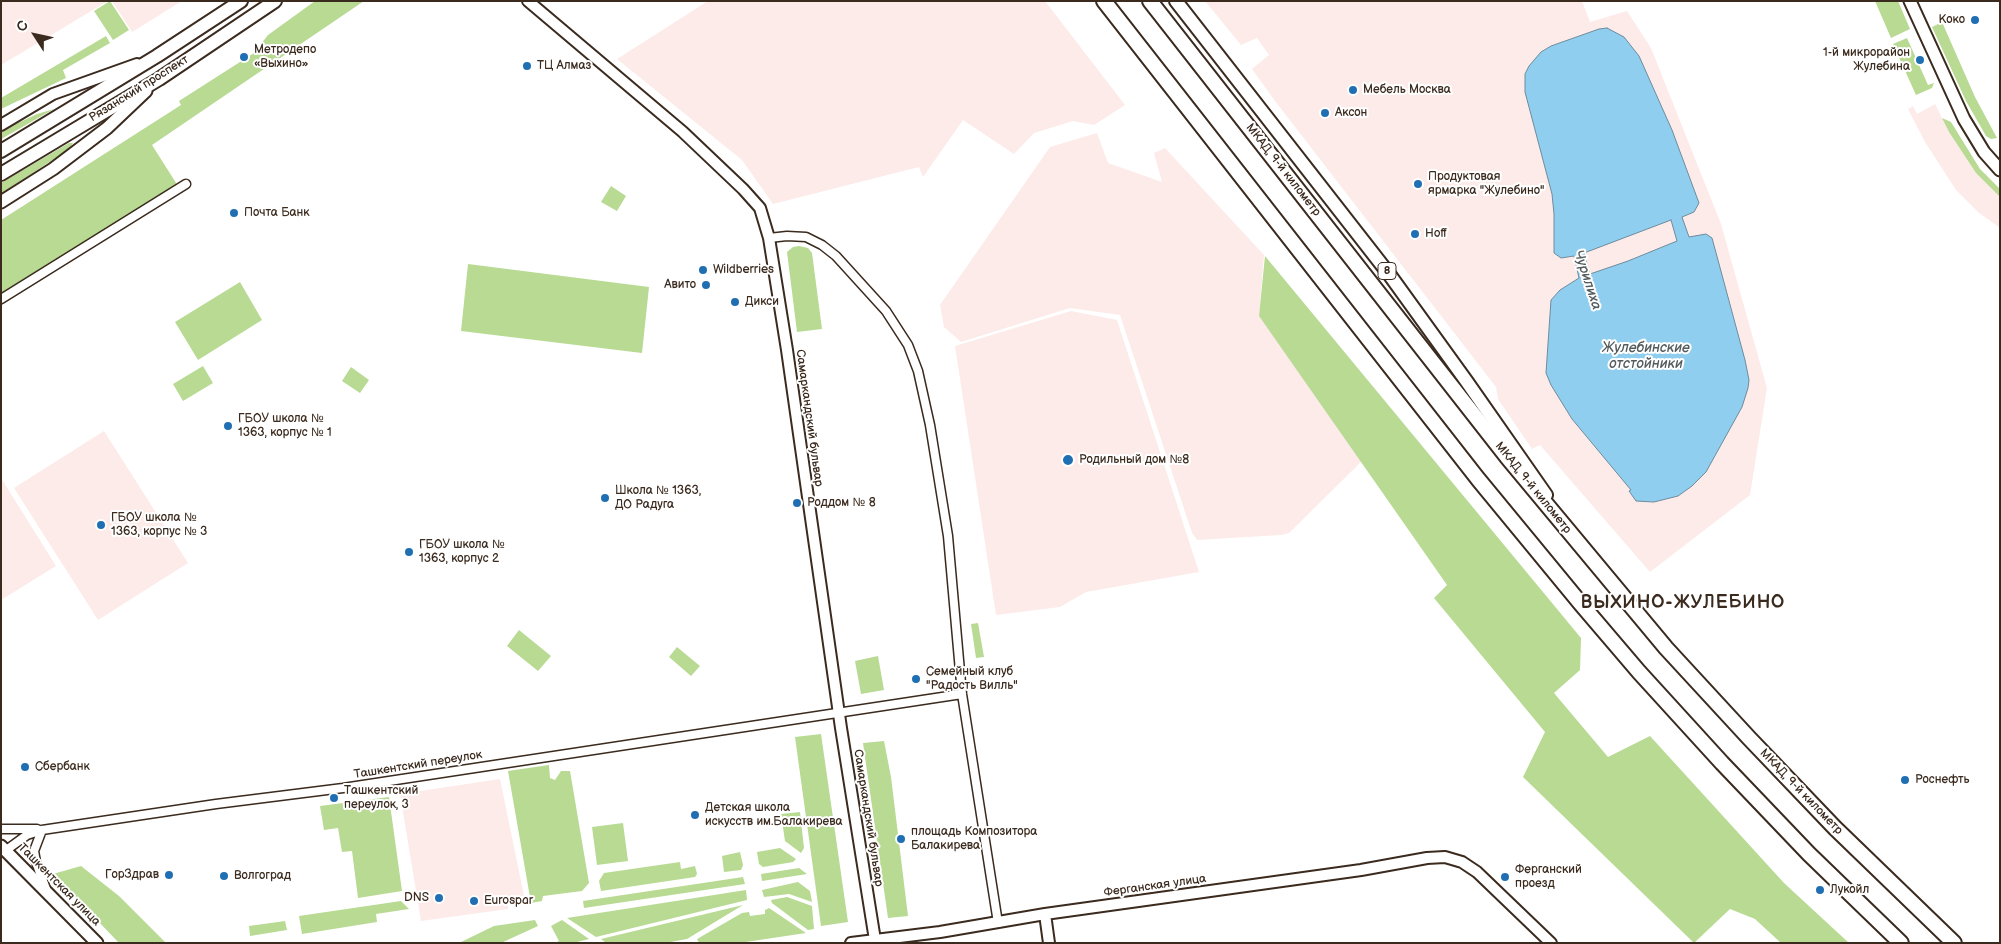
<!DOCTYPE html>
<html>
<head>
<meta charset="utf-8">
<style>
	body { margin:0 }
	#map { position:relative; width:2001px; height:944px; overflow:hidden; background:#fff; font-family:"Balsamiq Sans",sans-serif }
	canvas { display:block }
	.frame { position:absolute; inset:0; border:2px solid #3b2a1e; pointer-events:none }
	.north { position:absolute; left:10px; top:10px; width:50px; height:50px; -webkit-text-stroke:4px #fff; paint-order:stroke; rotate:305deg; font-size:14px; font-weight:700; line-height:20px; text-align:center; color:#3b2a1e }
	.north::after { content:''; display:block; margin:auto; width:18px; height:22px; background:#3b2a1e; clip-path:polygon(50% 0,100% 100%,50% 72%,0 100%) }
</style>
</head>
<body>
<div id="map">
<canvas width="2001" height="944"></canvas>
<div class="frame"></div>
<div class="north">С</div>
</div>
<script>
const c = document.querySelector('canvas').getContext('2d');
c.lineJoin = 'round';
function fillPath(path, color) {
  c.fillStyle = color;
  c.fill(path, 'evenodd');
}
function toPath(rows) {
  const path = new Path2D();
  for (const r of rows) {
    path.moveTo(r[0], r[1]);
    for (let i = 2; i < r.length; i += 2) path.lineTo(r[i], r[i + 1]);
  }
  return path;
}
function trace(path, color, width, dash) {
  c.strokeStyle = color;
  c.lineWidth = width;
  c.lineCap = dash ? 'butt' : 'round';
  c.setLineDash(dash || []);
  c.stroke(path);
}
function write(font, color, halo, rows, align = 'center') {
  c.font = font + ' "Balsamiq Sans",sans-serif';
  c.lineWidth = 4;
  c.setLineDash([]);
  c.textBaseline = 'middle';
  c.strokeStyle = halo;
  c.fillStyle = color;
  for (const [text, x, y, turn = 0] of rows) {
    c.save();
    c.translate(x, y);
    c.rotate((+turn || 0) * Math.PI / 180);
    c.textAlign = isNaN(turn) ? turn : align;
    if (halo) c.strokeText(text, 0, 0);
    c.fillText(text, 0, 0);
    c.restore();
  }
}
fillPath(toPath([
	[1,1,108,1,1,65],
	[112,1,182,1,132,32],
	[708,1,1045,1,1125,105,1094,125,1073,121,1034,133,1014,154,963,120,923,177,919,167,773,204,742,160,617,59],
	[1205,1,1582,1,1590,22,1627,11,1651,48,1721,224,1767,388,1750,495,1650,572,1540,445,1532,449,1498,399,1496,387,1275,101,1252,69,1269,55,1257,38,1241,45],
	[1935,104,1949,132,1976,173,2000,197,2000,228,1978,212,1956,190,1925,142,1908,109,1913,106,1917,114],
	[1097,133,1108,163,1162,182,1154,153,1165,148,1264,255,1259,316,1363,460,1289,533,1281,535,1197,540,1192,533,1120,315,1070,308,961,342,944,327,940,305,1050,147],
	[1071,311,1117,320,1199,572,1086,592,1060,607,996,615,955,346],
	[104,431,188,563,98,620,14,488],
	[1,478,56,566,1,600],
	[500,779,524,896,508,898,508,909,421,921,400,794]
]), '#fdebe9');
fillPath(toPath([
	[110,1,129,30,113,40,94,11],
	[315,1,364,1,152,145,178,186,1,297,1,220,181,105,179,101,254,53,268,35],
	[1875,1,1898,1,1910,29,1891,38],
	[1942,22,1975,97,1997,138,1991,139,1986,136,1966,101,1932,27],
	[106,36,110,43,63,70,66,78,1,109,1,98],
	[1907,38,1928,85,1934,83,1932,88,1916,95,1893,44],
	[54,109,3,138,1,140,1,131,37,114],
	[1942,118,1951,122,1980,169,2000,189,2000,197,1976,173,1949,132],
	[69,143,73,143,69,149,1,194,1,183],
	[611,186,626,196,617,211,601,202],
	[799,246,808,248,812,253,822,329,797,332,787,252,793,247],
	[1265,256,1581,638,1580,670,1554,693,1608,757,1650,736,1784,883,1849,943,1781,943,1755,919,1730,909,1694,943,1523,777,1545,732,1434,598,1447,585,1259,316],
	[468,264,649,287,642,353,461,331],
	[240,282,262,320,198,360,175,322],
	[203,366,213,383,183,401,173,384],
	[351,367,369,380,360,393,342,381],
	[978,623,984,657,976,658,971,624],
	[519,630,551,656,538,671,507,646],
	[677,647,700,666,691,676,669,657],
	[878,656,884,690,861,694,855,661],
	[821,734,848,922,821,926,795,737],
	[884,741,891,777,908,916,888,918,863,743],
	[549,765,550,778,555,780,561,771,570,771,589,883,582,891,543,896,542,901,531,903,508,771],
	[389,797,402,891,358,898,352,851,342,852,338,828,324,830,320,806],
	[800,812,804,848,801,853,785,841,781,814],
	[623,823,628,861,597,865,592,827],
	[780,848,796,859,793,862,763,867,759,864,757,852],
	[740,852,743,865,741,870,724,872,722,856],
	[680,862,681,869,695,866,697,874,695,877,601,891,599,881,604,873],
	[81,866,119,896,166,943,119,943,53,874],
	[799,868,807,874,762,881,761,874],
	[743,877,745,884,584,908,583,901],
	[798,882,810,891,812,902,789,894,764,897,762,890],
	[746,890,747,900,596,937,567,918],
	[787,897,812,906,814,929,808,930,772,903,771,900],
	[401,901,409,909,376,914,377,922,302,934,299,916],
	[743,905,687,939,665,943,606,943,601,939],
	[769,908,806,933,739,943,699,943,697,939,742,913,749,912,750,916,765,914,765,910],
	[535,920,538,926,501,943,461,942,494,926],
	[562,920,589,939,573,943,555,943,559,941,551,926],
	[285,921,287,930,250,936,249,926]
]), '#b8da93');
const water = toPath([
	[1607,28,1624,37,1639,56,1672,130,1699,203,1694,212,1682,217,1689,237,1706,234,1712,238,1745,360,1749,380,1748,388,1742,407,1706,472,1692,486,1678,496,1654,502,1636,501,1629,491,1631,490,1572,419,1551,385,1546,373,1551,300,1560,290,1579,278,1574,256,1561,258,1554,253,1554,214,1552,194,1525,92,1525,74,1529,66,1541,52,1551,46,1599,29,1607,28],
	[1671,220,1677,241,1628,261,1590,274,1584,253,1671,220]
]);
fillPath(water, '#90cef0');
trace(water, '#6e8c9c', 1);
const minor = toPath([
	[769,238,787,236,806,237,822,245,836,256,886,311,908,345,918,371,930,425,948,536,962,694,998,923],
	[1,299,186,184],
	[1,829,37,829],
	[42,830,34,851,36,862,46,889],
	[5,851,27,835,42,830,216,804,343,788,962,694]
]);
const tertiary = toPath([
	[528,1,683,132,743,189,760,208,769,238,787,350,841,728,875,940],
	[1,125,53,94,137,64],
	[1045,914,1049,943],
	[851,943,940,932,1045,914,1361,870,1427,858,1445,857,1462,862,1477,872,1551,943]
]);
const secondary = toPath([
	[1910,1,1964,119,1984,152,2000,170],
	[1,202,53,169,107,128,146,91],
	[1,846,97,943]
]);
const primary = toPath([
	[1176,1,1389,274,1467,382,1546,495],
	[1,151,157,56,241,1],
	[1,174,159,79,275,1]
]);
const trunk = toPath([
	[1104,1,1478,479,1581,604,1639,672,1722,763,1809,854,1901,943],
	[1150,1,1507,457,1666,648,1749,738,1835,828,1954,943]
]);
trace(minor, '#3b2a1e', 11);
trace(tertiary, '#3b2a1e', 14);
trace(secondary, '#3b2a1e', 15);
trace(primary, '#3b2a1e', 16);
trace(trunk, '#3b2a1e', 18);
trace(minor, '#fff', 8);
trace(tertiary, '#fff', 10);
trace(secondary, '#fff', 11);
trace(primary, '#fff', 12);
trace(trunk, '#fff', 14);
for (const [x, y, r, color] of [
	[1975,20,5,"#1f6fb2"],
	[244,57,5,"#1f6fb2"],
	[1920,60,5,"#1f6fb2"],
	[527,66,5,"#1f6fb2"],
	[1353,90,5,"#1f6fb2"],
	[1325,113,5,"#1f6fb2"],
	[1418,184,5,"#1f6fb2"],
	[234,213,5,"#1f6fb2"],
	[1415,234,5,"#1f6fb2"],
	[703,270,5,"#1f6fb2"],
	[706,285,5,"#1f6fb2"],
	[735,302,5,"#1f6fb2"],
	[228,426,5,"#1f6fb2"],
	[1068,460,6,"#1f6fb2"],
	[605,498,5,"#1f6fb2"],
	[797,503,5,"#1f6fb2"],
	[101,525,5,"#1f6fb2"],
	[409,552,5,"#1f6fb2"],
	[916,679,5,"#1f6fb2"],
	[25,767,5,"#1f6fb2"],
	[1905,780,5,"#1f6fb2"],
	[334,798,5,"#1f6fb2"],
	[695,815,5,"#1f6fb2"],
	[901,839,5,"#1f6fb2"],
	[169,875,5,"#1f6fb2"],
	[224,876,5,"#1f6fb2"],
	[1505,877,5,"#1f6fb2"],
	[1820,890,5,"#1f6fb2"],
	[439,898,5,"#1f6fb2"],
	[474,901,5,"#1f6fb2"]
]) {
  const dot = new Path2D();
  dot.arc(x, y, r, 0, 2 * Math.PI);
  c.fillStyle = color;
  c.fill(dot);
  trace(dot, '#fff', 2);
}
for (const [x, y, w] of [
	[1387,271,18]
]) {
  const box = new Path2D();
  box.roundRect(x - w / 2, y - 8.5, w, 17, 4);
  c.fillStyle = '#fff';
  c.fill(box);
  trace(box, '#3b2a1e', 1);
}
write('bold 11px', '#3b2a1e', null, [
	["8",1387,271]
]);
write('12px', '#3b2a1e', '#fff', [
	["Коко",1965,20,"right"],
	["Метродепо",254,50],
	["«Выхино»",254,64],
	["1-й микрорайон",1910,53,"right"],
	["Жулебина",1910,67,"right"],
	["ТЦ Алмаз",537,66],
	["Мебель Москва",1363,90],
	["Аксон",1335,113],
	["Продуктовая",1428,177],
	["ярмарка \"Жулебино\"",1428,191],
	["Почта Банк",244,213],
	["Hoff",1425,234],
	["Wildberries",713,270],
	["Авито",696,285,"right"],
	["Дикси",745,302],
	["ГБОУ школа №",238,419],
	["1363, корпус № 1",238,433],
	["Родильный дом №8",1079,460],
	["Школа № 1363,",615,491],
	["ДО Радуга",615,505],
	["Роддом № 8",807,503],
	["ГБОУ школа №",111,518],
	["1363, корпус № 3",111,532],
	["ГБОУ школа №",419,545],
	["1363, корпус 2",419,559],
	["Семейный клуб",926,672],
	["\"Радость Вилль\"",926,686],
	["Сбербанк",35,767],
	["Роснефть",1915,780],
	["Ташкентский",344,791],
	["переулок, 3",344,805],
	["Детская школа",705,808],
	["искусств им.Балакирева",705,822],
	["площадь Композитора",911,832],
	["Балакирева",911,846],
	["Ферганский",1515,870],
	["проезд",1515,884],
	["ГорЗдрав",159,875,"right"],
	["Волгоград",234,876],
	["Лукойл",1830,890],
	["DNS",429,898,"right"],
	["Eurospar",484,901]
], 'left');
write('12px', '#3b2a1e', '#fff', [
	["Рязанский проспект",139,89,-32],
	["МКАД, 9-й километр",1283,170,52],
	["Самаркандский бульвар",809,418,82],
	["МКАД, 9-й километр",1533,488,51],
	["Ташкентский переулок",418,765,-9],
	["МКАД, 9-й километр",1801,792,46],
	["Самаркандский бульвар",868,818,81],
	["Ташкентская улица",59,885,45],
	["Ферганская улица",1155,886,-8]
]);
write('italic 14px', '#545b5d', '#fff', [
	["Чурилиха",1587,280,72],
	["Жулебинские",1646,348],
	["отстойники",1646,364]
]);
c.letterSpacing = '1px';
write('bold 18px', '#3b2a1e', '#fff', [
	["ВЫХИНО-ЖУЛЕБИНО",1683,603]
]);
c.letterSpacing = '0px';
</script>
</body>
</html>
